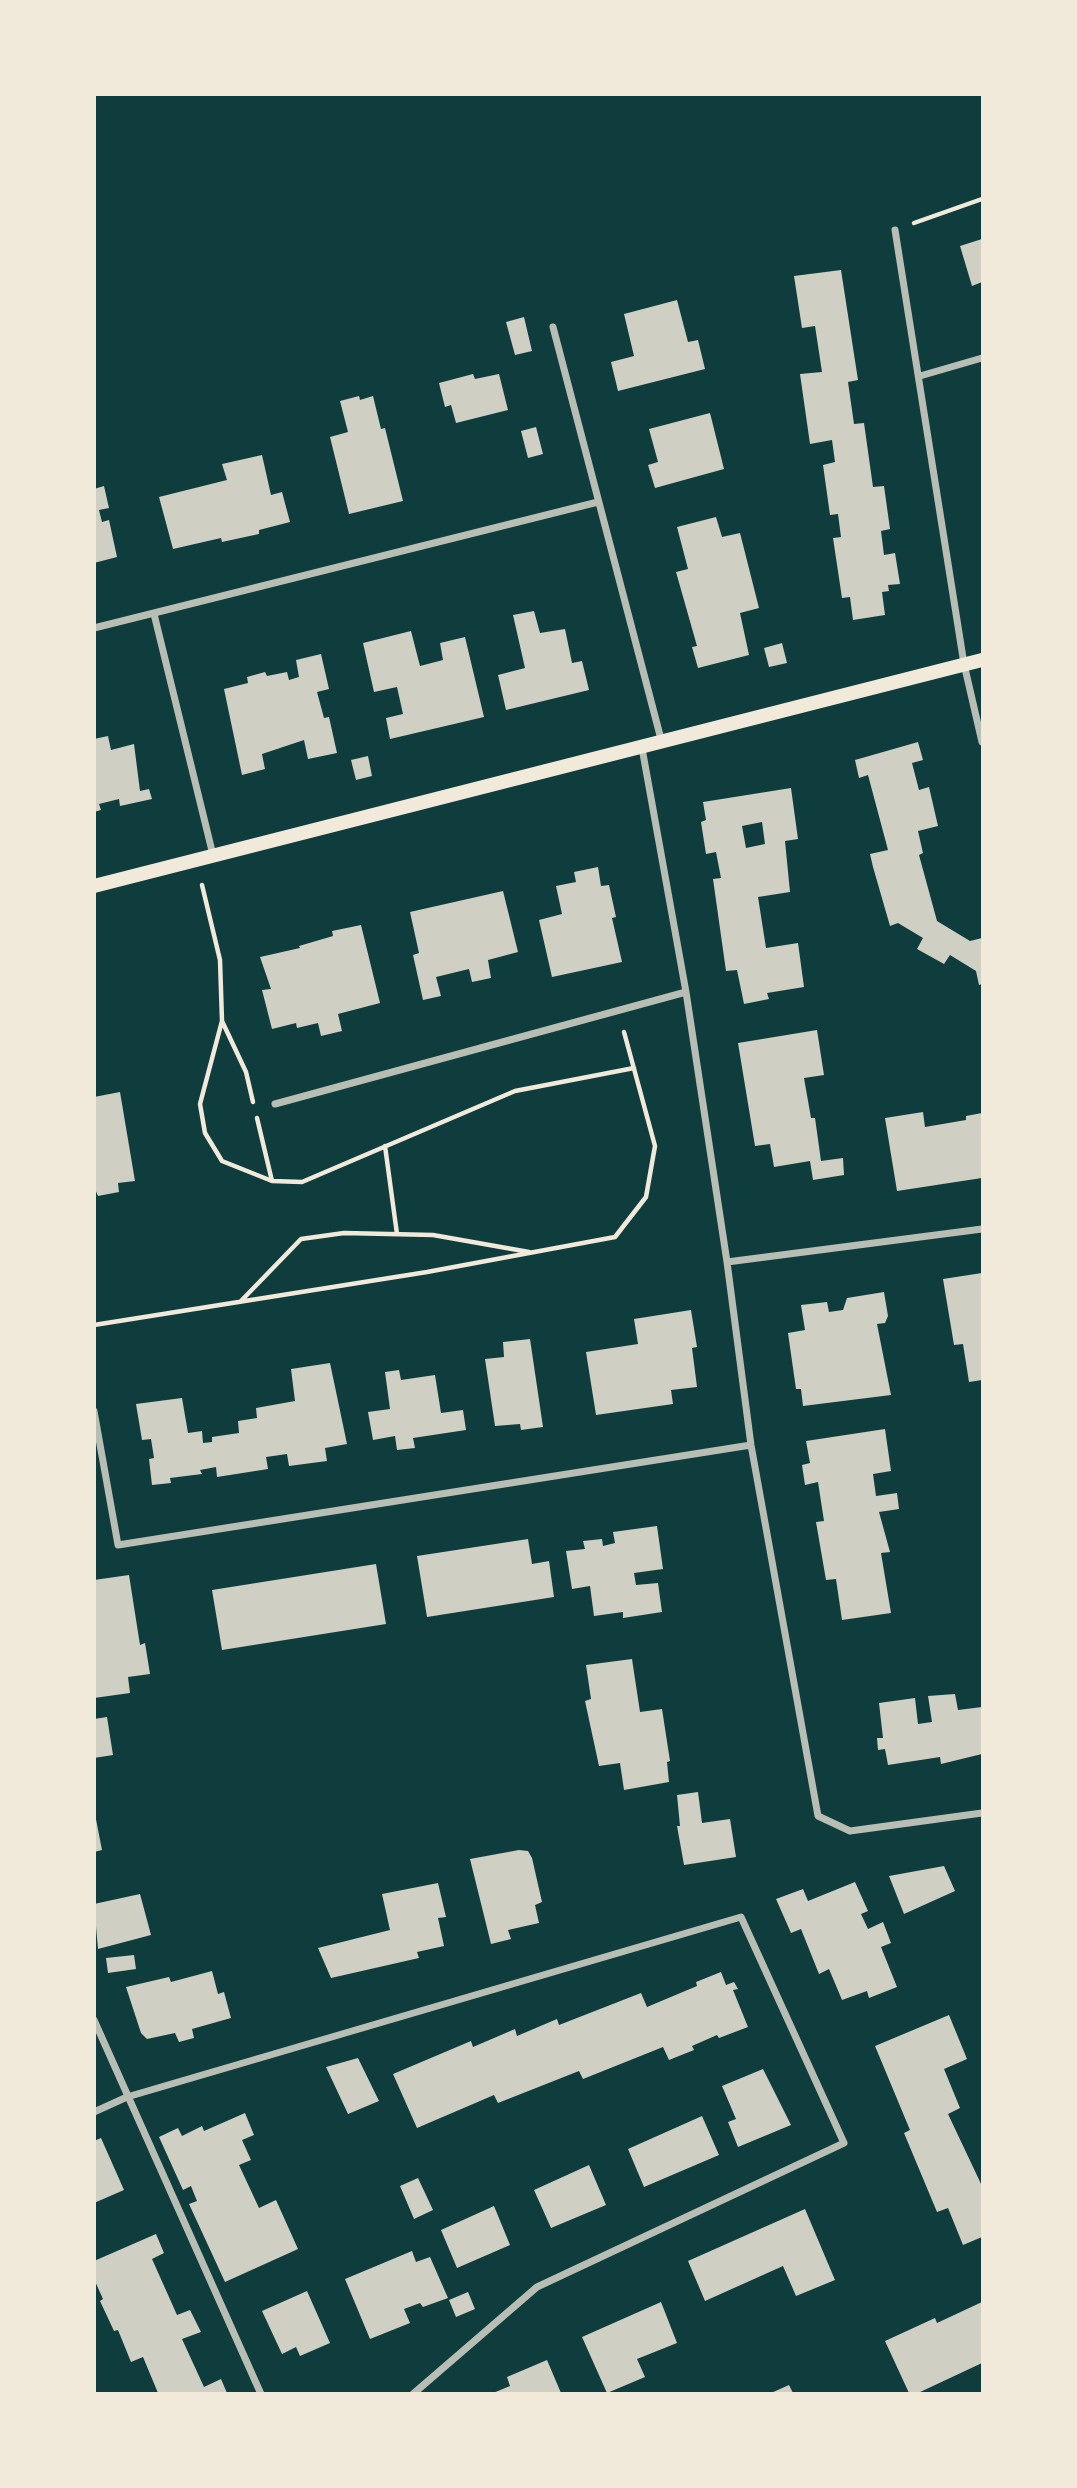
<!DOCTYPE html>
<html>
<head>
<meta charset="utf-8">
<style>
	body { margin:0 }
	#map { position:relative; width:1077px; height:2488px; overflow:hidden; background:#0f3d3e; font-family:Raleway,sans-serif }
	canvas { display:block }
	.frame { position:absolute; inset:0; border:96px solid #f1e9da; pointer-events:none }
</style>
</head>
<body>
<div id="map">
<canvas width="1077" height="2488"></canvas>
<div class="frame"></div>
</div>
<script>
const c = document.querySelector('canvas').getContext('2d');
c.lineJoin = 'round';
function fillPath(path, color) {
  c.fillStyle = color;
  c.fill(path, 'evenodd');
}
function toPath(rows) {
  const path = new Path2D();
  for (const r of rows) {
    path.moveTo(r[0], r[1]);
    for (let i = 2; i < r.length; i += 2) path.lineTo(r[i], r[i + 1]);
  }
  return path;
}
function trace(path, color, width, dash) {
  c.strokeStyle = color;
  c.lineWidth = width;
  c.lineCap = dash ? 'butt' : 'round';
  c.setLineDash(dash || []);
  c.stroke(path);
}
fillPath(toPath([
	[982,239,982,282,972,286,960,246],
	[841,270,858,380,848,382,854,424,864,423,873,487,884,486,890,529,881,531,884,555,895,553,900,584,888,585,889,591,882,592,885,615,853,620,850,597,842,598,833,538,841,537,838,514,830,515,823,465,835,462,832,440,810,444,800,374,822,372,815,326,802,328,794,276],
	[677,300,688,342,698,340,705,369,618,391,611,362,634,356,624,314],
	[524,317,532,351,515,355,506,322],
	[473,374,475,379,499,374,508,410,456,423,451,405,445,407,439,383],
	[359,396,360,400,373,396,381,429,385,428,403,501,349,514,330,437,348,432,340,401],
	[710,413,724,469,655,488,648,465,658,462,649,429],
	[536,427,543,454,528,458,521,431],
	[262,455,271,495,282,492,290,522,259,530,259,534,222,542,221,538,173,549,159,497,227,480,222,464],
	[104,486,109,508,99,510,102,522,109,520,117,557,94,563,94,489],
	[716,517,722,537,740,533,759,608,740,613,749,655,698,668,692,647,697,646,676,572,688,569,677,527],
	[534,611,540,633,565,629,572,663,582,661,589,690,506,710,498,675,525,668,513,615],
	[411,631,420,666,443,660,440,643,465,637,484,717,390,739,386,718,403,714,397,687,374,692,363,643],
	[782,643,787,663,769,667,764,648],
	[321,654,329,689,317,692,324,718,329,717,337,753,308,759,304,740,262,754,265,769,242,775,224,689,248,683,247,677,265,672,267,676,287,672,289,680,299,677,296,660],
	[108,736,111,750,134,744,140,791,149,789,152,799,120,806,119,799,99,804,101,810,94,812,94,739],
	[918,742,923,760,912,763,919,790,929,787,938,826,918,831,923,853,919,855,937,921,970,941,982,938,982,984,979,985,976,971,950,955,944,964,917,949,923,938,898,923,890,926,873,867,870,854,888,850,868,775,859,778,855,760],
	[368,756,372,776,356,780,351,760],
	[791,788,798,839,785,841,790,892,758,897,766,948,798,943,804,987,767,993,769,999,744,1004,737,970,726,971,713,879,721,878,716,852,706,854,701,822,706,820,703,802],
	[762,822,765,844,746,848,742,826],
	[598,867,601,886,609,885,616,917,612,918,622,962,552,977,539,920,562,914,556,886,576,882,574,872],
	[503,891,518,952,488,960,491,978,472,982,469,969,436,977,441,996,423,1000,413,955,419,953,410,912],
	[361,925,380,1003,338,1014,342,1031,321,1036,318,1023,297,1028,296,1023,272,1029,262,990,271,989,260,957,300,948,299,946,333,936,332,931],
	[817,1030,824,1075,804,1078,811,1118,815,1118,821,1161,843,1158,844,1175,813,1180,810,1161,774,1167,770,1144,755,1146,738,1043],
	[120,1092,135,1181,118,1183,119,1192,98,1196,94,1187,94,1097],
	[923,1112,925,1127,966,1120,966,1116,982,1113,982,1178,897,1191,885,1118],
	[982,1273,982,1380,969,1382,963,1344,954,1345,943,1279],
	[884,1292,888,1316,885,1323,877,1324,891,1395,803,1406,801,1389,796,1389,788,1333,805,1330,801,1305,827,1302,829,1312,843,1310,847,1298],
	[691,1310,697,1347,692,1348,697,1387,671,1390,673,1404,596,1415,586,1352,638,1344,634,1319],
	[530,1339,543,1427,521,1430,520,1424,495,1426,485,1359,504,1357,503,1342],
	[330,1363,347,1444,325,1448,327,1461,289,1466,287,1454,266,1457,268,1469,217,1477,216,1467,200,1470,202,1474,170,1478,171,1483,152,1485,149,1459,154,1458,151,1439,142,1440,136,1404,182,1398,188,1433,202,1431,203,1443,212,1442,212,1437,239,1433,238,1421,257,1418,256,1408,295,1401,291,1369],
	[399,1370,401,1380,435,1375,441,1413,463,1410,466,1430,413,1438,415,1448,397,1450,395,1436,373,1440,368,1412,390,1409,385,1372],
	[885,1429,891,1471,873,1474,876,1496,897,1493,899,1509,879,1512,890,1552,881,1553,891,1613,842,1620,836,1579,826,1580,816,1522,824,1521,818,1482,805,1485,802,1465,810,1463,806,1441],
	[657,1526,663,1569,634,1573,636,1585,658,1583,662,1612,623,1618,623,1612,594,1616,590,1586,572,1589,566,1551,585,1549,583,1541,602,1539,603,1546,615,1543,613,1532],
	[528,1539,532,1564,549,1561,554,1597,427,1617,417,1556],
	[376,1564,386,1624,222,1650,212,1590],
	[129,1575,140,1645,145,1643,150,1674,128,1677,130,1693,94,1698,94,1580],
	[632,1659,640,1712,662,1709,670,1761,667,1762,669,1782,624,1790,620,1763,599,1766,585,1701,591,1699,586,1665],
	[955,1694,958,1710,982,1707,982,1754,941,1764,940,1757,888,1765,885,1749,878,1750,877,1738,883,1738,879,1703,915,1698,918,1724,932,1722,928,1696],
	[107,1717,113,1755,94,1758,94,1719],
	[698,1792,702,1823,730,1819,736,1857,684,1865,677,1826,680,1826,677,1795],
	[94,1809,102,1850,94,1852],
	[519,1850,528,1851,532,1858,542,1902,535,1905,539,1923,508,1930,511,1939,491,1944,470,1859],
	[944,1866,955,1891,904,1914,889,1876],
	[855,1882,868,1911,861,1914,868,1929,883,1922,891,1943,881,1947,897,1987,869,1998,867,1991,842,2000,829,1969,819,1974,801,1929,791,1933,776,1899,803,1889,808,1901],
	[438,1883,446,1917,438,1918,444,1946,417,1952,419,1958,331,1978,318,1948,390,1930,382,1894],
	[140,1894,151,1935,98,1949,94,1904],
	[134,1955,136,1969,108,1973,106,1958],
	[212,1971,218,1994,224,1992,231,2018,192,2029,194,2038,179,2042,175,2033,147,2039,141,2033,126,1987,169,1977,171,1982],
	[721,1972,726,1985,734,1982,738,1989,733,1990,748,2027,719,2038,717,2035,692,2046,694,2050,669,2060,663,2047,583,2079,579,2071,498,2103,494,2095,417,2128,393,2074,471,2041,473,2047,515,2029,517,2036,557,2019,559,2025,641,1993,647,2007,697,1986,696,1982],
	[949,2015,967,2059,944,2069,960,2108,948,2114,982,2186,982,2237,963,2245,948,2208,937,2212,904,2133,910,2130,875,2046],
	[358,2058,379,2101,348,2114,326,2067],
	[763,2069,791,2125,738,2147,728,2122,736,2119,722,2086],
	[245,2113,254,2135,242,2140,251,2160,239,2165,259,2208,276,2200,298,2249,225,2282,189,2204,197,2201,191,2186,183,2190,159,2137,178,2128,182,2136,202,2126,204,2131],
	[702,2116,719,2155,644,2187,628,2149],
	[101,2138,124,2190,94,2203,94,2141],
	[589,2165,606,2205,551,2228,534,2190],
	[418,2178,433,2210,414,2219,400,2186],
	[494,2206,510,2245,457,2268,441,2230],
	[805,2209,835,2280,796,2296,783,2266,705,2301,688,2261],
	[156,2234,164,2253,152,2259,177,2315,190,2310,201,2332,182,2339,204,2387,221,2379,227,2393,158,2393,143,2357,131,2362,118,2330,114,2331,100,2301,103,2299,94,2279,94,2261],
	[412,2251,416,2262,430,2257,448,2298,423,2307,420,2303,404,2309,410,2323,370,2339,345,2279],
	[307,2291,330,2343,300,2356,296,2347,282,2354,262,2311],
	[468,2292,475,2309,456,2317,449,2300],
	[661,2302,677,2343,637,2359,645,2377,607,2393,582,2337],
	[982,2302,982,2363,918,2393,909,2393,885,2341,935,2318,937,2323],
	[547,2360,561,2393,493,2393,510,2386,507,2377],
	[789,2385,793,2393,771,2393]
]), '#cfcfc3');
trace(toPath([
	[914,223,982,199],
	[202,885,220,960,222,1021,200,1104,205,1133,222,1161,272,1181,302,1182,515,1091,634,1068],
	[222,1021,246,1072,253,1102],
	[257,1118,272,1181],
	[385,1146,397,1234],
	[241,1301,301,1239,344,1233,433,1235,529,1252],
	[94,1325,427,1272,615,1237,646,1197,655,1146,624,1032]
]), '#f1e9da', 4.5);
trace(toPath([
	[895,230,964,664,982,742],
	[553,327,662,743],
	[920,376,982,358],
	[154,614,213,855],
	[94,628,598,502],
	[642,748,686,992,727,1262,751,1445,818,1816,850,1831,982,1813],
	[275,1104,686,992],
	[727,1262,982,1229],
	[94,1411,118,1545,751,1445],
	[94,2020,261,2394],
	[94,2112,127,2097,741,1917,844,2143,537,2287,413,2394]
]), '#b8beb3', 7);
trace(toPath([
	[94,886,982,660]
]), '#f1e9da', 14);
</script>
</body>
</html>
